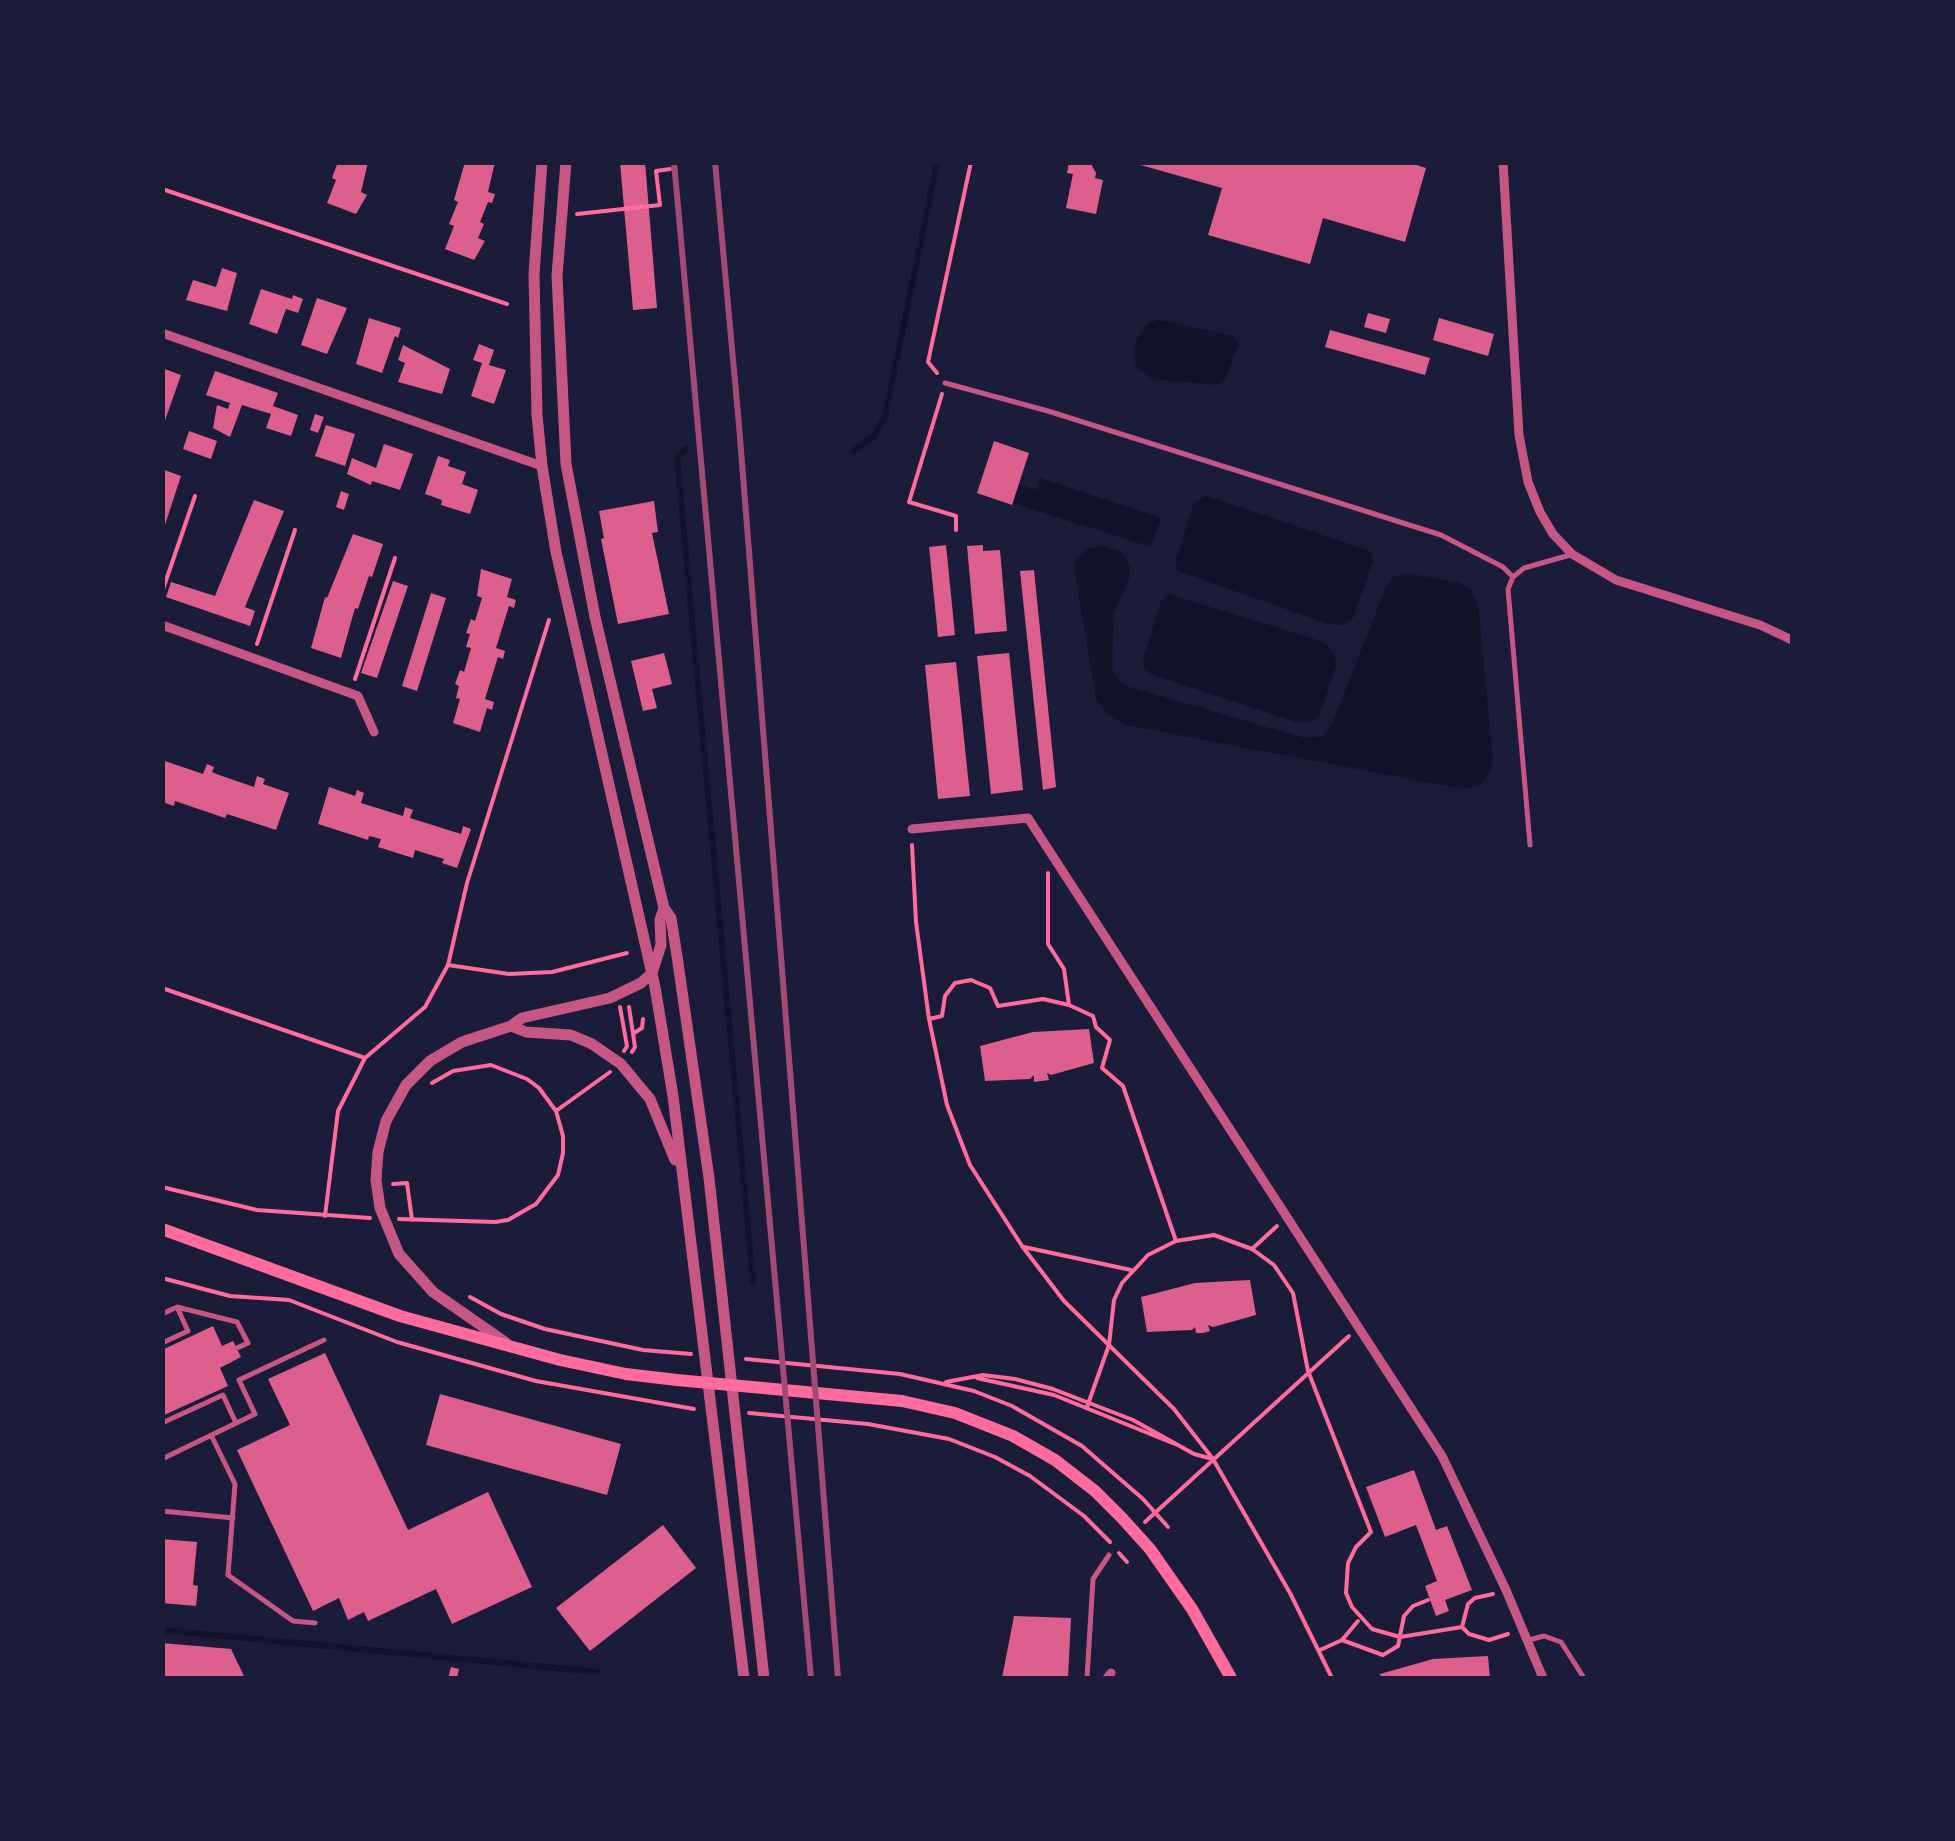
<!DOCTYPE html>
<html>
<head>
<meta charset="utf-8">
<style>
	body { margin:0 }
	#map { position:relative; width:1955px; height:1841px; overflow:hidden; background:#1b1b3a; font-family:Arial,sans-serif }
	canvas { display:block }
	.frame { position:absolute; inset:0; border:165px solid #1b1b3a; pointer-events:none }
</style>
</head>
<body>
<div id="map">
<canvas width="1955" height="1841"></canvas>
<div class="frame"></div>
</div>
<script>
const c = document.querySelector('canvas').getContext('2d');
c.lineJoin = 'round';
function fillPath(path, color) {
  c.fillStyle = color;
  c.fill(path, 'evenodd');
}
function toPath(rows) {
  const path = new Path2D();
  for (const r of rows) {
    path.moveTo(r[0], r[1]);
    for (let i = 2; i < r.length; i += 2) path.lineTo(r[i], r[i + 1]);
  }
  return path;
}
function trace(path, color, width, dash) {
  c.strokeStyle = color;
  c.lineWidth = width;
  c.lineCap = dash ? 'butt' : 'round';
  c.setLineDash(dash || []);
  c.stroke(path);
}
fillPath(toPath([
	[1158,320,1234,336,1239,344,1224,381,1218,385,1153,379,1136,367,1133,350,1138,336,1149,323],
	[1040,478,1161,518,1151,547,1013,503,1018,484,1037,490],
	[1206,496,1370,551,1373,561,1353,618,1343,625,1328,624,1178,571,1175,563,1194,502],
	[1102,546,1120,551,1130,566,1129,579,1114,613,1112,668,1117,679,1126,686,1304,738,1321,737,1331,726,1386,587,1393,577,1406,573,1461,583,1471,591,1478,602,1493,760,1489,774,1481,785,1463,789,1126,725,1108,715,1096,699,1073,563,1086,549],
	[1168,594,1324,642,1334,653,1336,666,1319,717,1310,723,1299,723,1151,674,1144,669,1143,660,1161,601]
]), '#12122b');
trace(toPath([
	[686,449,677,457,753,1282],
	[854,451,874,436,885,417,937,162],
	[162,1630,598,1672]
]), '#12122b', 6);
fillPath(toPath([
	[338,162,368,162,361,192,367,195,356,214,327,203,336,180,332,178],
	[465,162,495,162,488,192,495,194,492,203,488,202,480,222,484,224,478,238,485,241,474,260,445,249,454,226,449,224,458,202,454,200],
	[620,162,645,162,657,308,633,310],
	[1069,162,1090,162,1096,173,1095,178,1103,180,1096,214,1066,208,1073,174,1067,173],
	[1407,162,1426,168,1405,242,1323,218,1310,264,1208,235,1222,188,1137,164],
	[222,268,237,273,227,311,186,300,193,280,216,287],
	[261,289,292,299,293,295,303,299,298,313,286,309,277,334,249,324],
	[317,298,347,308,327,354,301,345],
	[1368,313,1390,319,1386,333,1364,327],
	[369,318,401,328,398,338,395,336,382,373,356,364],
	[1439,318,1494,334,1488,356,1433,340],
	[1330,330,1430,358,1425,375,1325,347],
	[479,344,494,350,489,365,506,370,494,404,471,396,482,363,473,360],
	[403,345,450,369,442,394,398,382,405,363,398,360],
	[162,368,181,375,163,426,162,426],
	[215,371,278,393,273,406,298,415,291,436,266,428,271,414,242,405,230,437,213,428,217,405,228,409,230,403,206,395],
	[315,414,324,417,318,433,310,430],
	[326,425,355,434,345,466,315,456],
	[189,431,217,441,211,459,183,449],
	[994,441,1029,453,1012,505,977,493],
	[384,444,413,454,400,490,372,481,371,485,347,474,352,458,376,468],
	[438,456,450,460,448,466,466,472,462,484,478,490,470,514,441,505,442,500,425,494],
	[162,469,181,476,163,531,162,531],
	[341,491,349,494,344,510,336,507],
	[254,500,284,511,245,607,255,611,250,626,166,597,171,582,215,596],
	[654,501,658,532,652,533,669,614,618,624,601,539,604,538,599,511],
	[353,534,383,544,372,577,369,576,358,609,355,608,341,658,311,648,325,597,327,598],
	[946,545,955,635,938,637,929,547],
	[983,545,983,551,1000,550,1007,631,975,634,967,546],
	[481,569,512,579,507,597,516,600,514,608,509,606,496,648,505,651,503,659,498,657,485,699,494,702,492,710,487,708,480,732,453,723,460,699,456,698,459,686,455,684,460,670,464,672,471,648,466,647,470,634,466,633,471,619,475,621,482,598,477,596],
	[1034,570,1056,787,1043,790,1020,571],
	[393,581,408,586,377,678,361,673],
	[431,593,446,598,417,691,402,686],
	[664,653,672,684,652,689,657,708,643,711,631,661],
	[1009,653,1023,790,991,794,977,656],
	[956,662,970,796,938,799,925,665],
	[162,760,203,774,207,764,214,767,212,772,219,775,254,787,257,776,265,779,263,784,289,793,276,830,227,814,225,818,175,801,174,806,162,802],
	[329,787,355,796,357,790,364,793,361,803,403,816,405,807,413,810,410,818,461,834,463,826,471,829,457,868,442,863,444,859,415,850,413,858,378,847,381,839,369,836,368,840,318,824],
	[1089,1029,1094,1063,1051,1075,1047,1073,1049,1080,1041,1081,1034,1082,1034,1075,1030,1079,985,1081,980,1046,1033,1032],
	[1250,1280,1256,1315,1213,1327,1208,1325,1210,1331,1203,1333,1196,1333,1195,1327,1192,1330,1147,1332,1141,1297,1195,1283],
	[213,1326,222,1346,233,1341,241,1357,220,1368,228,1386,162,1416,162,1350],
	[325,1353,408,1530,488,1492,532,1587,452,1624,436,1589,368,1621,364,1612,348,1620,339,1598,313,1611,237,1450,290,1425,268,1379],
	[440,1394,621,1444,607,1495,426,1445],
	[1414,1470,1436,1530,1447,1526,1472,1590,1445,1600,1449,1611,1436,1616,1425,1586,1437,1581,1416,1525,1385,1537,1366,1487],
	[663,1525,696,1568,590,1651,556,1608],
	[162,1539,197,1542,193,1585,198,1586,196,1606,162,1603],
	[1014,1616,1071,1618,1068,1678,1002,1678],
	[162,1643,231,1649,245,1678,162,1678],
	[1488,1656,1490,1678,1381,1678,1380,1674,1433,1659],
	[451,1667,459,1669,457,1678,448,1678]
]), '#dd5f8e');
trace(toPath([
	[162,189,507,304],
	[577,214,660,205,656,171,670,169],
	[937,373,928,362,971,162],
	[942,394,909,502,956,516,956,530],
	[162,592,195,496],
	[257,644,295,530],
	[355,679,395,558],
	[912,845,916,922,929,1019,947,1105,970,1165,1022,1246,1064,1301,1174,1409,1213,1459,1290,1593,1332,1678],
	[1048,873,1048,944,1064,969,1069,1005,1093,1016,1096,1027,1110,1040,1102,1068,1123,1086,1176,1241,1148,1255,1122,1283,1114,1300,1109,1345,1087,1407],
	[448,965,467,883,549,620],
	[162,988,365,1058,425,1007,448,965,509,974,552,972,627,953],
	[620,1007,627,1046,624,1051],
	[629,1007,635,1047,632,1052],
	[929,1019,942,1016,945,996,955,983,971,980,990,988,998,1006,1043,999,1069,1005],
	[634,1033,642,1028,643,1019],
	[432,1083,453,1071,491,1065,527,1079,539,1088,556,1111],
	[393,1184,407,1183,412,1220],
	[162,1187,257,1210,370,1218],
	[325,1216,338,1111,365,1058],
	[399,1219,495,1222,508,1220,536,1204,558,1175,563,1153,563,1136,556,1111,610,1072],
	[1277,1226,1252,1249,1274,1265,1293,1293,1308,1371,1371,1532,1356,1547,1348,1563,1346,1593,1352,1607,1372,1629,1400,1637,1462,1627,1468,1604,1475,1598,1493,1594],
	[1176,1241,1214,1235,1252,1249],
	[1024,1247,1131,1270],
	[162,1278,230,1296,289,1300,397,1342,536,1381,694,1409],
	[470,1297,501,1314,545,1329,643,1350,691,1354],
	[746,1359,900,1374,974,1391,1012,1406,1082,1446,1143,1499,1168,1527],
	[977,1378,1054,1395,1175,1444],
	[946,1382,983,1375,1015,1379,1053,1389,1133,1420,1194,1454,1213,1459],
	[749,1413,868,1424,949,1439,995,1457,1030,1476,1084,1516,1110,1542],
	[1145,1522,1349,1336],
	[1119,1553,1127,1562],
	[1462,1627,1469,1634,1489,1640,1508,1634],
	[1342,1640,1358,1621],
	[1320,1650,1342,1640,1383,1655,1398,1646,1404,1616,1413,1606,1428,1600]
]), '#ff6b9d', 4);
trace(toPath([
	[945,383,1048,411,1441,535,1503,567,1513,577],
	[1530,845,1508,589,1513,577,1524,568,1570,555],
	[177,1307,237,1322,248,1343,237,1348],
	[162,1314,177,1307,188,1331,162,1343],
	[162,1423,223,1395,236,1423],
	[211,1435,235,1484,228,1575,293,1621,315,1623],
	[162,1459,255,1414,239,1380,324,1340],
	[162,1511,233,1518],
	[1529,1640,1544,1636,1561,1642,1584,1678],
	[1087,1678,1093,1579,1109,1555]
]), '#c65784', 5);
trace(toPath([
	[1503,162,1519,435,1528,482,1540,512,1553,534,1572,554,1616,580,1760,625,1792,640],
	[162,333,542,466],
	[162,625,358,696,374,732],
	[912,829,1028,818,1442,1456,1506,1590,1543,1678],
	[1107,1678,1111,1673]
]), '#c65784', 9);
trace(toPath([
	[542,162,534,274,537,415,542,466,556,552,655,987,673,1096,744,1678],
	[566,162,557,276,566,464,595,617,664,908,671,918,677,956,709,1178,764,1678],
	[511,1026,526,1032,571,1035,592,1044,621,1064,650,1099,675,1160],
	[505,1342,433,1292,399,1254,380,1208,376,1180,378,1152,386,1121,406,1085,430,1061,462,1042,511,1026,522,1018,610,998,641,983,652,973,661,945,660,920,664,908]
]), '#c65784', 11);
trace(toPath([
	[162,1229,400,1316,560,1360,626,1374,677,1380,902,1401,955,1413,1013,1436,1055,1460,1095,1491,1122,1518,1150,1549,1192,1609,1231,1678]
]), '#ff6b9d', 12);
trace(toPath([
	[674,162,811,1678],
	[715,162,739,425,838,1678]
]), '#a44b75', 6);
</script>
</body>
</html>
